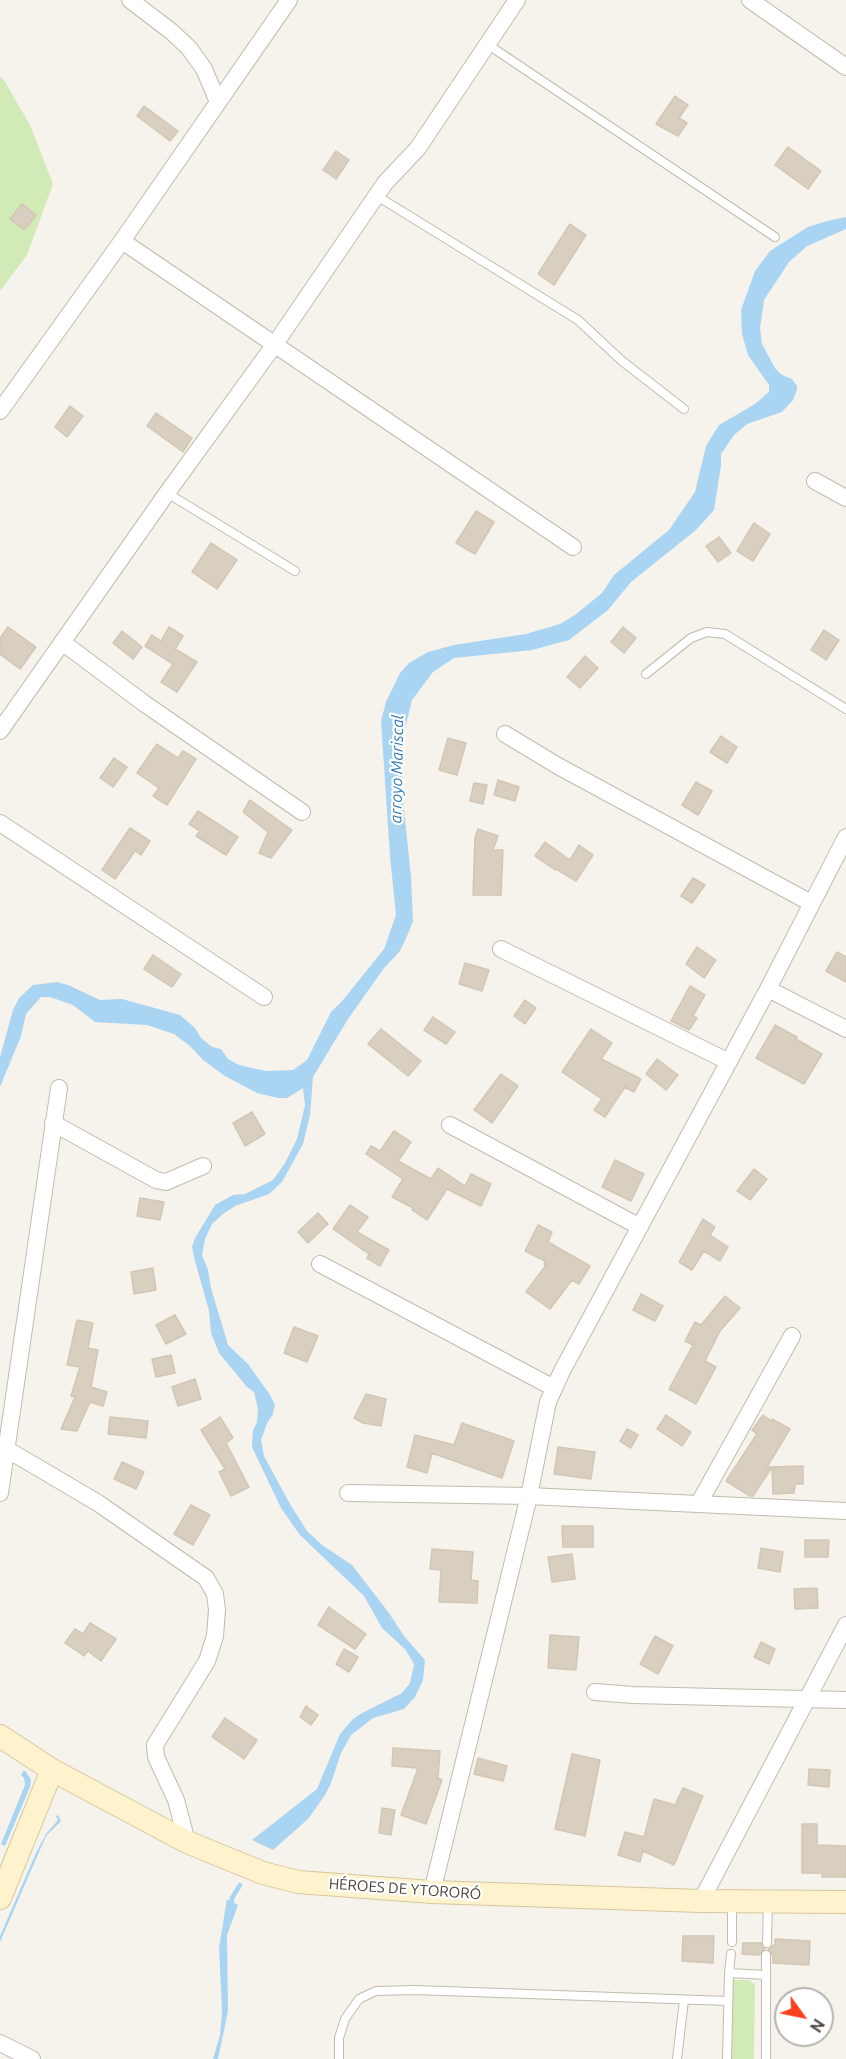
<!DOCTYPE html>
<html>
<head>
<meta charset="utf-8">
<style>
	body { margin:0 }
	#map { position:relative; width:846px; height:2059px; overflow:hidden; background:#f6f3ec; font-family:Ubuntu,sans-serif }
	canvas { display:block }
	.north { position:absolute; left:774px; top:1987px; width:60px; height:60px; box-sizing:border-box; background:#fff; border:2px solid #b7b4b0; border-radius:50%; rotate:123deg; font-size:16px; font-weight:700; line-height:24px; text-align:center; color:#4b4439 }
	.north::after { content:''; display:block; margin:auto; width:21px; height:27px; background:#fc3f1d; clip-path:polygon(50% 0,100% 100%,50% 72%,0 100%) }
</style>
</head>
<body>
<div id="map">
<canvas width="846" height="2059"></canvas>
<div class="north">N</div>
</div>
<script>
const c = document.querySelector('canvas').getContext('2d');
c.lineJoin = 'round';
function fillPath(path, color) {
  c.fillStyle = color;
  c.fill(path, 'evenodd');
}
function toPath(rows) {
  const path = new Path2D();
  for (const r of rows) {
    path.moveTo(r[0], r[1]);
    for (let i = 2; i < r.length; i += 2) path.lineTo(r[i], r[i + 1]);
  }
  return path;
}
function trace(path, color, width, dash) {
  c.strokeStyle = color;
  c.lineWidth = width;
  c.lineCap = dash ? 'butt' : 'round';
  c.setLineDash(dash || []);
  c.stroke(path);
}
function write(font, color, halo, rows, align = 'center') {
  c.font = font + ' Ubuntu,sans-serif';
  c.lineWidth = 4.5;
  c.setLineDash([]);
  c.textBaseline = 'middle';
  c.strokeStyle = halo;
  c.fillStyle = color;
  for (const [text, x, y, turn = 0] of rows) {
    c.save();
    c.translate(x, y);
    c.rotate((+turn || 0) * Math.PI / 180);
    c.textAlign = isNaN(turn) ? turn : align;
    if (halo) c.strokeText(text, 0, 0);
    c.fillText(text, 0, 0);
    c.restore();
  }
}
fillPath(toPath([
	[0,77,4,80,30,125,53,184,27,255,0,291],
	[732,1980,749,1980,755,1985,754,2059,725,2059]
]), '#d2eab5');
fillPath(toPath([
	[846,217,846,229,807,246,789,262,764,300,760,328,762,344,775,368,782,375,792,379,797,386,797,390,793,400,782,412,747,424,734,435,721,454,721,466,714,510,696,530,631,582,608,610,569,640,532,650,454,658,433,672,412,700,403,737,402,790,411,877,413,921,407,936,400,951,384,968,348,1019,313,1077,310,1115,303,1144,282,1182,269,1194,235,1206,223,1214,212,1224,205,1239,202,1255,208,1270,211,1288,228,1345,248,1364,270,1395,275,1405,273,1414,267,1423,261,1440,264,1456,290,1504,307,1531,322,1545,352,1565,389,1613,404,1636,425,1660,423,1680,415,1697,404,1709,373,1718,351,1735,341,1753,331,1783,325,1795,308,1819,273,1850,252,1840,317,1789,340,1734,353,1719,362,1713,402,1693,410,1683,414,1664,405,1649,382,1628,364,1596,300,1535,281,1508,252,1447,253,1430,257,1422,258,1409,254,1392,247,1387,219,1353,211,1333,209,1311,194,1257,192,1247,195,1238,215,1205,233,1195,245,1194,273,1180,285,1163,297,1139,305,1105,303,1088,287,1098,278,1098,257,1093,225,1076,203,1060,190,1046,174,1034,147,1025,95,1022,73,1005,50,997,41,997,26,1014,21,1036,0,1087,0,1057,13,1010,19,998,33,985,57,982,68,985,100,1000,122,999,180,1015,195,1028,201,1038,212,1047,221,1049,228,1059,239,1065,266,1071,293,1070,307,1060,331,1012,343,1000,384,949,396,915,390,856,381,721,386,702,400,673,409,663,428,652,454,645,526,634,560,624,575,615,602,593,614,575,669,530,695,492,706,446,719,425,755,404,769,392,769,385,748,355,742,334,741,310,755,271,770,251,808,227,827,221],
	[24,1770,31,1779,30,1787,5,1846,1,1844,25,1785,24,1778,21,1775],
	[58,1815,61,1821,46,1836,0,1942,0,1936,36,1853,46,1834,58,1820,56,1816],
	[227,1899,238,1905,227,1935,228,2011,218,2059,213,2059,220,2035,222,2011,219,1948]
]), '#a9d4f2');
trace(toPath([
	[231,1906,232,1898,240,1885]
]), '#a9d4f2', 4.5);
const building = toPath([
	[675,96,688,105,679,118,687,123,678,136,656,124,675,96],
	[144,106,178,131,170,141,137,116,144,106],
	[788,147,821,171,808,189,775,165,788,147],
	[336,151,349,160,336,179,323,170,336,151],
	[22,204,36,215,24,230,10,219,22,204],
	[570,224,586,235,554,285,538,274,570,224],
	[70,406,83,416,67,437,55,427,70,406],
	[156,413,192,438,183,452,147,426,156,413],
	[476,511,494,522,475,554,456,543,476,511],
	[754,523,770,534,753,561,737,551,754,523],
	[719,537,731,553,718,562,706,546,719,537],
	[211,543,237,560,217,589,192,572,211,543],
	[8,627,36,647,20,669,0,654,0,638,8,627],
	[169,627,183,636,175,649,197,662,177,692,161,682,173,664,145,646,152,635,161,641,169,627],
	[623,627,636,638,624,653,611,642,623,627],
	[824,630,839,640,826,660,811,650,824,630],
	[122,631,142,647,133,659,113,643,122,631],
	[585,656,598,668,580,688,567,677,585,656],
	[721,736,737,747,727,763,710,752,721,736],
	[448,738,466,743,457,775,439,770,448,738],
	[157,744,178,758,183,751,196,759,167,805,153,796,159,788,137,773,157,744],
	[114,758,127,767,113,787,100,778,114,758],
	[498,780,519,787,515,801,494,795,498,780],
	[696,782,712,791,698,815,682,805,696,782],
	[474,783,487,785,483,804,470,801,474,783],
	[250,800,292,830,271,858,259,853,268,832,243,812,250,800],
	[198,811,238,837,226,855,196,836,200,831,189,824,198,811],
	[130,828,150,841,141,855,135,851,115,879,102,870,130,828],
	[478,829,498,836,493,850,503,850,501,895,473,895,475,837,478,829],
	[545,842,570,860,579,845,593,855,576,881,556,869,555,870,535,856,545,842],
	[693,878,705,885,692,903,681,896,693,878],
	[697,947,716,960,704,978,686,964,697,947],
	[837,952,846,957,846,982,826,971,837,952],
	[153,955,181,974,172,987,144,969,153,955],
	[465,963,489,970,482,991,459,984,465,963],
	[690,986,705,995,693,1016,697,1018,689,1030,671,1021,690,986],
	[525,1000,536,1008,525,1024,514,1016,525,1000],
	[433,1017,455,1032,446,1044,424,1030,433,1017],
	[775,1025,797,1037,796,1039,822,1054,804,1084,756,1058,775,1025],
	[381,1029,421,1061,408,1076,368,1044,381,1029],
	[591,1029,612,1043,601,1059,641,1079,634,1092,625,1087,605,1117,594,1110,602,1099,562,1072,591,1029],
	[657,1059,678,1075,666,1090,646,1074,657,1059],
	[501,1074,518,1086,492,1123,474,1110,501,1074],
	[252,1112,265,1134,245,1146,233,1123,252,1112],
	[394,1131,411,1142,398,1161,431,1179,438,1168,465,1186,471,1174,491,1184,481,1206,447,1189,427,1220,412,1210,413,1208,392,1197,403,1179,366,1154,371,1146,380,1151,394,1131],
	[615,1160,644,1174,631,1201,602,1187,615,1160],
	[754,1169,767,1179,750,1200,737,1191,754,1169],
	[140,1198,164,1202,160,1220,137,1216,140,1198],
	[350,1205,368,1217,357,1232,389,1250,380,1266,367,1258,369,1254,333,1229,350,1205],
	[318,1213,328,1224,308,1243,298,1232,318,1213],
	[703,1219,715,1227,710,1235,728,1247,720,1261,704,1251,692,1270,679,1262,703,1219],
	[538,1225,552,1232,548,1242,590,1266,579,1284,572,1280,550,1309,526,1292,546,1265,544,1264,545,1261,525,1251,538,1225],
	[153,1268,156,1290,134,1294,131,1272,153,1268],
	[641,1294,663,1306,655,1321,633,1310,641,1294],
	[725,1296,740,1308,720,1331,705,1361,716,1367,696,1404,669,1389,693,1345,685,1341,695,1322,701,1325,725,1296],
	[175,1315,186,1334,166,1344,156,1325,175,1315],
	[77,1320,93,1323,88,1348,98,1350,91,1387,107,1392,103,1406,90,1402,77,1431,61,1429,75,1397,71,1396,80,1367,67,1365,77,1320],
	[294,1327,318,1336,307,1362,284,1353,294,1327],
	[171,1355,175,1373,156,1377,152,1359,171,1355],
	[195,1379,201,1399,178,1406,172,1387,195,1379],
	[366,1394,386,1399,381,1426,363,1423,354,1418,366,1394],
	[666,1415,691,1432,682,1446,657,1429,666,1415],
	[763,1415,771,1421,772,1419,790,1429,767,1467,772,1467,753,1496,750,1496,726,1481,757,1434,752,1430,763,1415],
	[110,1417,148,1421,146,1438,108,1434,110,1417],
	[220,1417,233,1438,226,1443,249,1487,231,1496,219,1472,225,1469,201,1430,220,1417],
	[462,1423,514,1441,502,1478,432,1453,427,1473,407,1467,415,1435,454,1445,462,1423],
	[627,1429,638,1435,631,1448,620,1441,627,1429],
	[558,1447,595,1452,591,1479,554,1474,558,1447],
	[122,1462,144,1472,136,1489,114,1479,122,1462],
	[803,1466,803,1484,795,1484,794,1493,773,1494,772,1467,803,1466],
	[191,1505,210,1515,193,1545,174,1534,191,1505],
	[562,1526,593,1526,593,1547,563,1547,562,1526],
	[805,1540,829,1540,828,1557,805,1557,805,1540],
	[761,1548,783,1552,780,1572,758,1568,761,1548],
	[432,1549,473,1552,471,1580,478,1581,477,1603,439,1602,441,1570,430,1569,432,1549],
	[572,1554,575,1579,552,1582,548,1557,572,1554],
	[817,1588,818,1608,795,1609,794,1589,817,1588],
	[329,1607,366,1634,355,1649,318,1625,329,1607],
	[90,1623,116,1639,101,1661,88,1651,84,1656,65,1643,75,1629,83,1634,90,1623],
	[550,1635,579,1637,576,1670,548,1668,550,1635],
	[655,1636,673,1646,658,1674,640,1664,655,1636],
	[761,1642,775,1649,769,1664,754,1657,761,1642],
	[344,1649,358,1657,349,1672,336,1664,344,1649],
	[306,1706,318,1715,311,1725,300,1717,306,1706],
	[225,1718,257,1740,244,1759,212,1737,225,1718],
	[393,1748,440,1751,438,1778,442,1780,426,1824,401,1815,418,1768,392,1766,393,1748],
	[572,1754,600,1760,585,1836,555,1829,572,1754],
	[478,1758,507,1766,503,1781,474,1774,478,1758],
	[809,1769,830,1770,829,1787,808,1785,809,1769],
	[683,1788,703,1796,674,1865,643,1851,640,1862,618,1855,625,1832,644,1837,654,1799,675,1805,683,1788],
	[382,1808,395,1810,391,1835,379,1833,382,1808],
	[802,1824,817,1824,817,1845,846,1846,846,1877,822,1877,822,1873,802,1873,802,1824],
	[683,1936,714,1936,713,1963,682,1961,683,1936],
	[775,1939,810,1941,809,1965,773,1963,773,1956,768,1949,775,1944,775,1939],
	[743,1943,761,1943,765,1949,760,1955,742,1954,743,1943]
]);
fillPath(building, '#d8cfc1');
trace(building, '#d3c7b4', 1.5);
const lane = toPath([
	[487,44,775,237],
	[377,196,578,320,622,361,684,409],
	[167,493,295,571],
	[646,674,691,638,707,632,725,634,846,709],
	[732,1942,732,1901],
	[767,1943,768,1902],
	[729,1973,766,1975],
	[339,2059,339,2038,345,2019,359,1999,376,1991,415,1990,728,2001],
	[677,2059,684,2000],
	[727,2059,729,1973,731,1954],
	[766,2059,766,1955]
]);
const street = toPath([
	[130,0,172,32,189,48,204,69,218,102],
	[750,0,846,67],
	[122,241,573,547],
	[0,411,122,241,289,0],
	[815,481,846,498],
	[62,642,145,704,302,812],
	[0,731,167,493,275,344,385,183,418,148,517,0],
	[505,734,558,766,811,903],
	[0,823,264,997],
	[501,949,729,1062],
	[768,989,846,1029],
	[53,1123,156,1180,166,1182,203,1166],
	[450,1125,640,1227],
	[320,1264,554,1388],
	[8,1450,98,1503,206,1578,215,1594,217,1610,215,1636,207,1661,155,1745,156,1757,176,1800,187,1842],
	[0,1493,59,1088],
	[348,1493,529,1496,846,1511],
	[699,1503,792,1336],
	[595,1692,633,1695,846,1700],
	[432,1892,529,1496,548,1402,562,1371,768,989,846,837],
	[701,1901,846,1625],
	[0,2043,32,2059]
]);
const secondary = toPath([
	[0,1736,52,1770,187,1842,263,1873,298,1882,432,1892,701,1901,846,1902],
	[0,1898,52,1770]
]);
trace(lane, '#c2bbae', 10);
trace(street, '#c2bbae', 18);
trace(secondary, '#d6c79b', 24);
trace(lane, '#fff', 8);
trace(street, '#fff', 16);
trace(secondary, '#fff3cd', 22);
write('15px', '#4b4439', '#fff', [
	["HÉROES DE YTORORÓ",405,1889,4]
]);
write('italic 16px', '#2e7ab2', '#fff', [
	["arroyo Mariscal",397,769,-89]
]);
</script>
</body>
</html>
